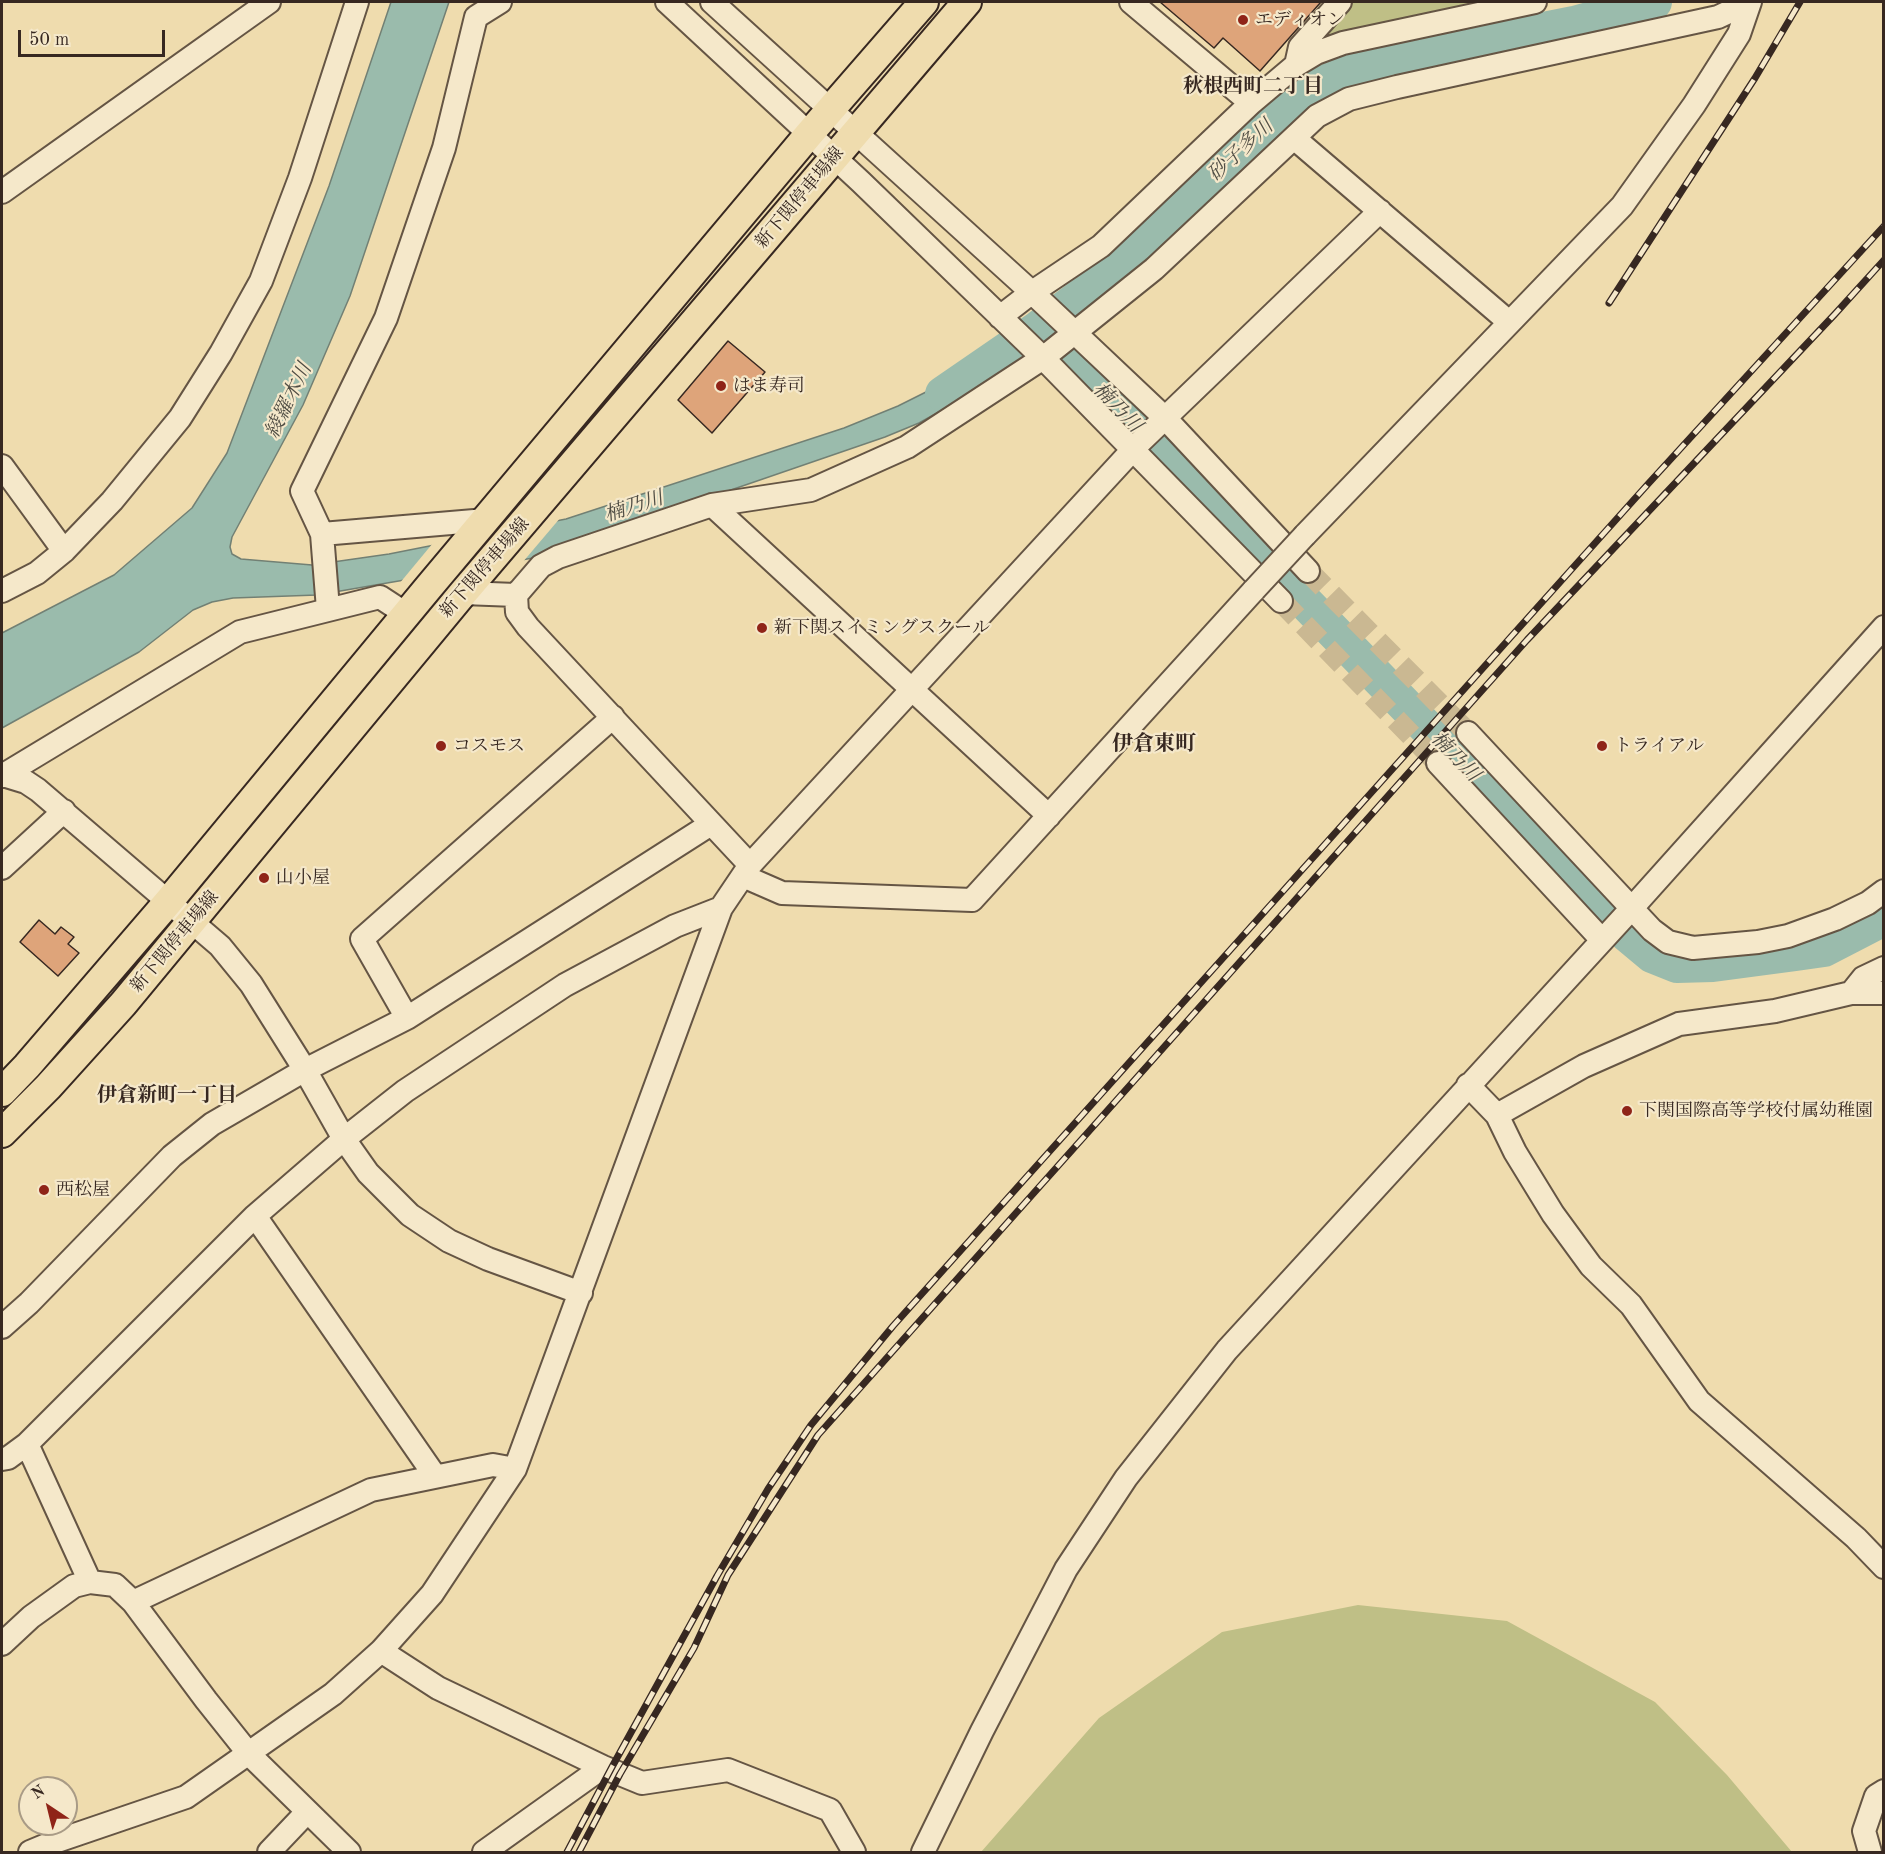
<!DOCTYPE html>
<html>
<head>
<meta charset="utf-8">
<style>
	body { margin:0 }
	#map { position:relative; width:1885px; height:1854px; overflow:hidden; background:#efdcae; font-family:"Old Standard TT",serif }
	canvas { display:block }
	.frame { position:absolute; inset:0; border:3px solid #372821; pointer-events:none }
	.north { position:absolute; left:18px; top:1776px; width:60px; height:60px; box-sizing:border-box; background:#f5e8ca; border:2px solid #a99b86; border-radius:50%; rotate:325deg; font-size:16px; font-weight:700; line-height:24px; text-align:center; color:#372821 }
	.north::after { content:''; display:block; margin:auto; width:21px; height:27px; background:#8f2418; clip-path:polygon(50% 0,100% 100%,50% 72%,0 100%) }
	.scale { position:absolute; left:18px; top:30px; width:147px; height:27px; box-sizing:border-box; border:3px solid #372821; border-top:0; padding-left:8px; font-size:18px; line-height:21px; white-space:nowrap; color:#372821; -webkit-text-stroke:4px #f5e8ca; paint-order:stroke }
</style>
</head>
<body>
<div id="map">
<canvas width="1885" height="1854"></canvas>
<div class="frame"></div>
<div class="north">N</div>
<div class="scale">50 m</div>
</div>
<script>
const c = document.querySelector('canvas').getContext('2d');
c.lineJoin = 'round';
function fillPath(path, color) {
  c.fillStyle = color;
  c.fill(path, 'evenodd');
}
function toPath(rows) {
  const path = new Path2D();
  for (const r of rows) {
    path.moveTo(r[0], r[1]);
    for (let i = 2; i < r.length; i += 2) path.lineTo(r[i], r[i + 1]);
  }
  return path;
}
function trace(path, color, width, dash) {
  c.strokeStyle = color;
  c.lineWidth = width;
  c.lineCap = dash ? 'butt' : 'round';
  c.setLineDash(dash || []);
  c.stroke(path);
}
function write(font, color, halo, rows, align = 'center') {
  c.font = font + ' "Old Standard TT","Noto Serif JP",serif';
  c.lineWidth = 4.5;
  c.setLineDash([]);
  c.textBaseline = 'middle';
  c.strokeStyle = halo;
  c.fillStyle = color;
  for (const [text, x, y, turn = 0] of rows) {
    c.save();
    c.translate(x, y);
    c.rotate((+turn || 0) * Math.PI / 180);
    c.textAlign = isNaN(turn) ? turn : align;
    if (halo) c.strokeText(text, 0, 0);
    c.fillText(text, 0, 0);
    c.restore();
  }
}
fillPath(toPath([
	[1343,2,1504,2,1316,45],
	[1358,1605,1507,1621,1655,1702,1727,1775,1792,1852,981,1852,1099,1718,1222,1632]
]), '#bfbf86');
const water = toPath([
	[391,2,449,2,350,296,303,405,232,537,230,547,232,554,241,559,312,565,389,554,566,519,844,428,898,406,942,384,979,361,991,380,955,403,919,423,885,437,533,558,317,595,233,598,212,602,193,610,139,652,2,728,2,633,114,575,192,508,227,453,329,186,391,2]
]);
fillPath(water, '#9abbac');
trace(water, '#728074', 1.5);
fillPath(toPath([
	[561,517,522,563,399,584,433,543]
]), '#efdcae');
trace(toPath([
	[1039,328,1628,935,1652,955,1677,965,1713,964,1796,953,1824,949,1884,918],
	[943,394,1039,328,1112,273,1174,217,1276,117,1324,83,1368,65,1574,24,1654,2]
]), '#9abbac', 36);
const building = toPath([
	[1160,2,1321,2,1260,71,1223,38,1214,48,1160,2],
	[728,341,765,372,712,433,678,400,728,341],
	[39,920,55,934,61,927,74,937,68,944,79,953,58,976,20,942,39,920]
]);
fillPath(building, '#dea47a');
trace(building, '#372821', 1.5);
trace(toPath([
	[1308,571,1468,733],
	[1281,601,1438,763]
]), '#cab892', 22, [22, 11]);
const minor = toPath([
	[667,2,861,182,1043,358,1281,601],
	[712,2,1038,298,1165,418,1308,571],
	[1131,2,1251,103],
	[1296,65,1300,47,1340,2],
	[1294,138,1509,322],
	[2,192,269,2],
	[1000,317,1031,293,1101,246,1251,103,1296,65,1316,53,1343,43,1535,2],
	[2,466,64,551],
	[712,505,1049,816],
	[322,534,486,520],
	[1305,535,1622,206,1694,105,1739,34,1750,2],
	[2,591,37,573,64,551,112,501,180,418,221,353,261,281,300,178,357,2],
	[463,593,516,595],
	[328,609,322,534,302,491,386,318,444,148,476,17,500,2],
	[1468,733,1652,930,1668,942,1693,948,1758,942,1788,936,1835,919,1868,903,1884,891],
	[1438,763,1602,940],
	[3,775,26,782,38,790,220,946,251,984,305,1070,344,1139,368,1173,410,1215,449,1241,488,1259,581,1293],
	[2,776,240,632,380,597,406,614],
	[750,865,528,627,517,612,516,595,541,566,558,557,712,505,811,490,907,447,1043,358,1154,269,1317,116,1349,99,1397,87,1718,17,1750,2],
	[2,868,64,811],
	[743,876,782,893,972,900,1254,590],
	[1851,993,1863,978,1884,968],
	[407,1018,362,939,613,717],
	[1468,1085,1497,1115,1515,1152,1553,1214,1591,1266,1631,1305,1699,1401,1856,1538,1884,1567],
	[1497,1115,1584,1066,1679,1024,1775,1011,1851,993,1884,993],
	[255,1216,435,1476],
	[2,1327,29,1303,172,1156,212,1124,305,1070,407,1018,711,824],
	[27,1444,90,1582],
	[2,1459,8,1458,27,1444,255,1216,344,1139,405,1091,565,985,675,926,721,908],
	[133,1602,371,1490,493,1465,515,1469],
	[2,1644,31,1617,74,1586,90,1582,115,1585,133,1602,206,1700,249,1754,349,1852],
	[381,1651,438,1688,603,1767,642,1783,728,1770,830,1810,854,1852],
	[30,1852,54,1842,186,1797,333,1694,381,1651,432,1594,515,1469,721,908,750,865,1139,443,1380,211],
	[269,1852,307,1812],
	[484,1852,603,1767],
	[923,1852,982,1731,1066,1569,1126,1478,1227,1350,1632,908,1884,627],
	[1870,1852,1864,1831,1876,1796,1884,1791]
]);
const major = toPath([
	[2,1092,27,1066,169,901,428,588,810,133,924,2],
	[2,1133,48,1087,123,1004,463,593,967,2]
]);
trace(minor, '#655544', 26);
trace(major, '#372821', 32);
trace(minor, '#f5e8ca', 22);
trace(major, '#efdcae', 28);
const rail = toPath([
	[1609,303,1755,78,1800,2],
	[567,1852,612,1767,717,1576,768,1489,811,1425,893,1326,1648,484,1884,226],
	[579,1852,620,1774,694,1648,728,1575,818,1435,1527,640,1835,314,1884,260]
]);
trace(rail, '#372821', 7);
trace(rail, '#f5e8ca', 4.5, [14]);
const minorBridge = toPath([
	[1254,590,1305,535]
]);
trace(minorBridge, '#655544', 26, []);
trace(minorBridge, '#f5e8ca', 22);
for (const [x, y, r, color] of [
	[1243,20,6,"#8f2418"],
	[721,386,6,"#8f2418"],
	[762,628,6,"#8f2418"],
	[441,746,6,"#8f2418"],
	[1602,746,6,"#8f2418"],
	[264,878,6,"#8f2418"],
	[1627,1111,6,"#8f2418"],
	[44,1190,6,"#8f2418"]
]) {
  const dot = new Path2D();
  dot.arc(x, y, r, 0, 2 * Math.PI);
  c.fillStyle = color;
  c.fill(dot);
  trace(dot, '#f5e8ca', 2);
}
write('18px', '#372821', '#f5e8ca', [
	["エディオン",1255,20],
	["はま寿司",733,386],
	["新下関スイミングスクール",774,628],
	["コスモス",453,746],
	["トライアル",1614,746],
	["山小屋",276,878],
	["下関国際高等学校付属幼稚園",1639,1111],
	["西松屋",56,1190]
], 'left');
write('18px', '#372821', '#f5e8ca', [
	["新下関停車場線",800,198,-50],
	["新下関停車場線",485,568,-49],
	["新下関停車場線",175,942,-50]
]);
write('bold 20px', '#372821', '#f5e8ca', [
	["秋根西町二丁目",1253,87],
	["伊倉新町一丁目",167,1096]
]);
write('italic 20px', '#504d44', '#f5e8ca', [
	["砂子多川",1241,151,-43],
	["綾羅木川",289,401,-64],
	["楠乃川",1117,408,46],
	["楠乃川",634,507,-18],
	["楠乃川",1455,757,46]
]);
write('bold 21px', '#372821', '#f5e8ca', [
	["伊倉東町",1154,744]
]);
</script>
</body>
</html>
